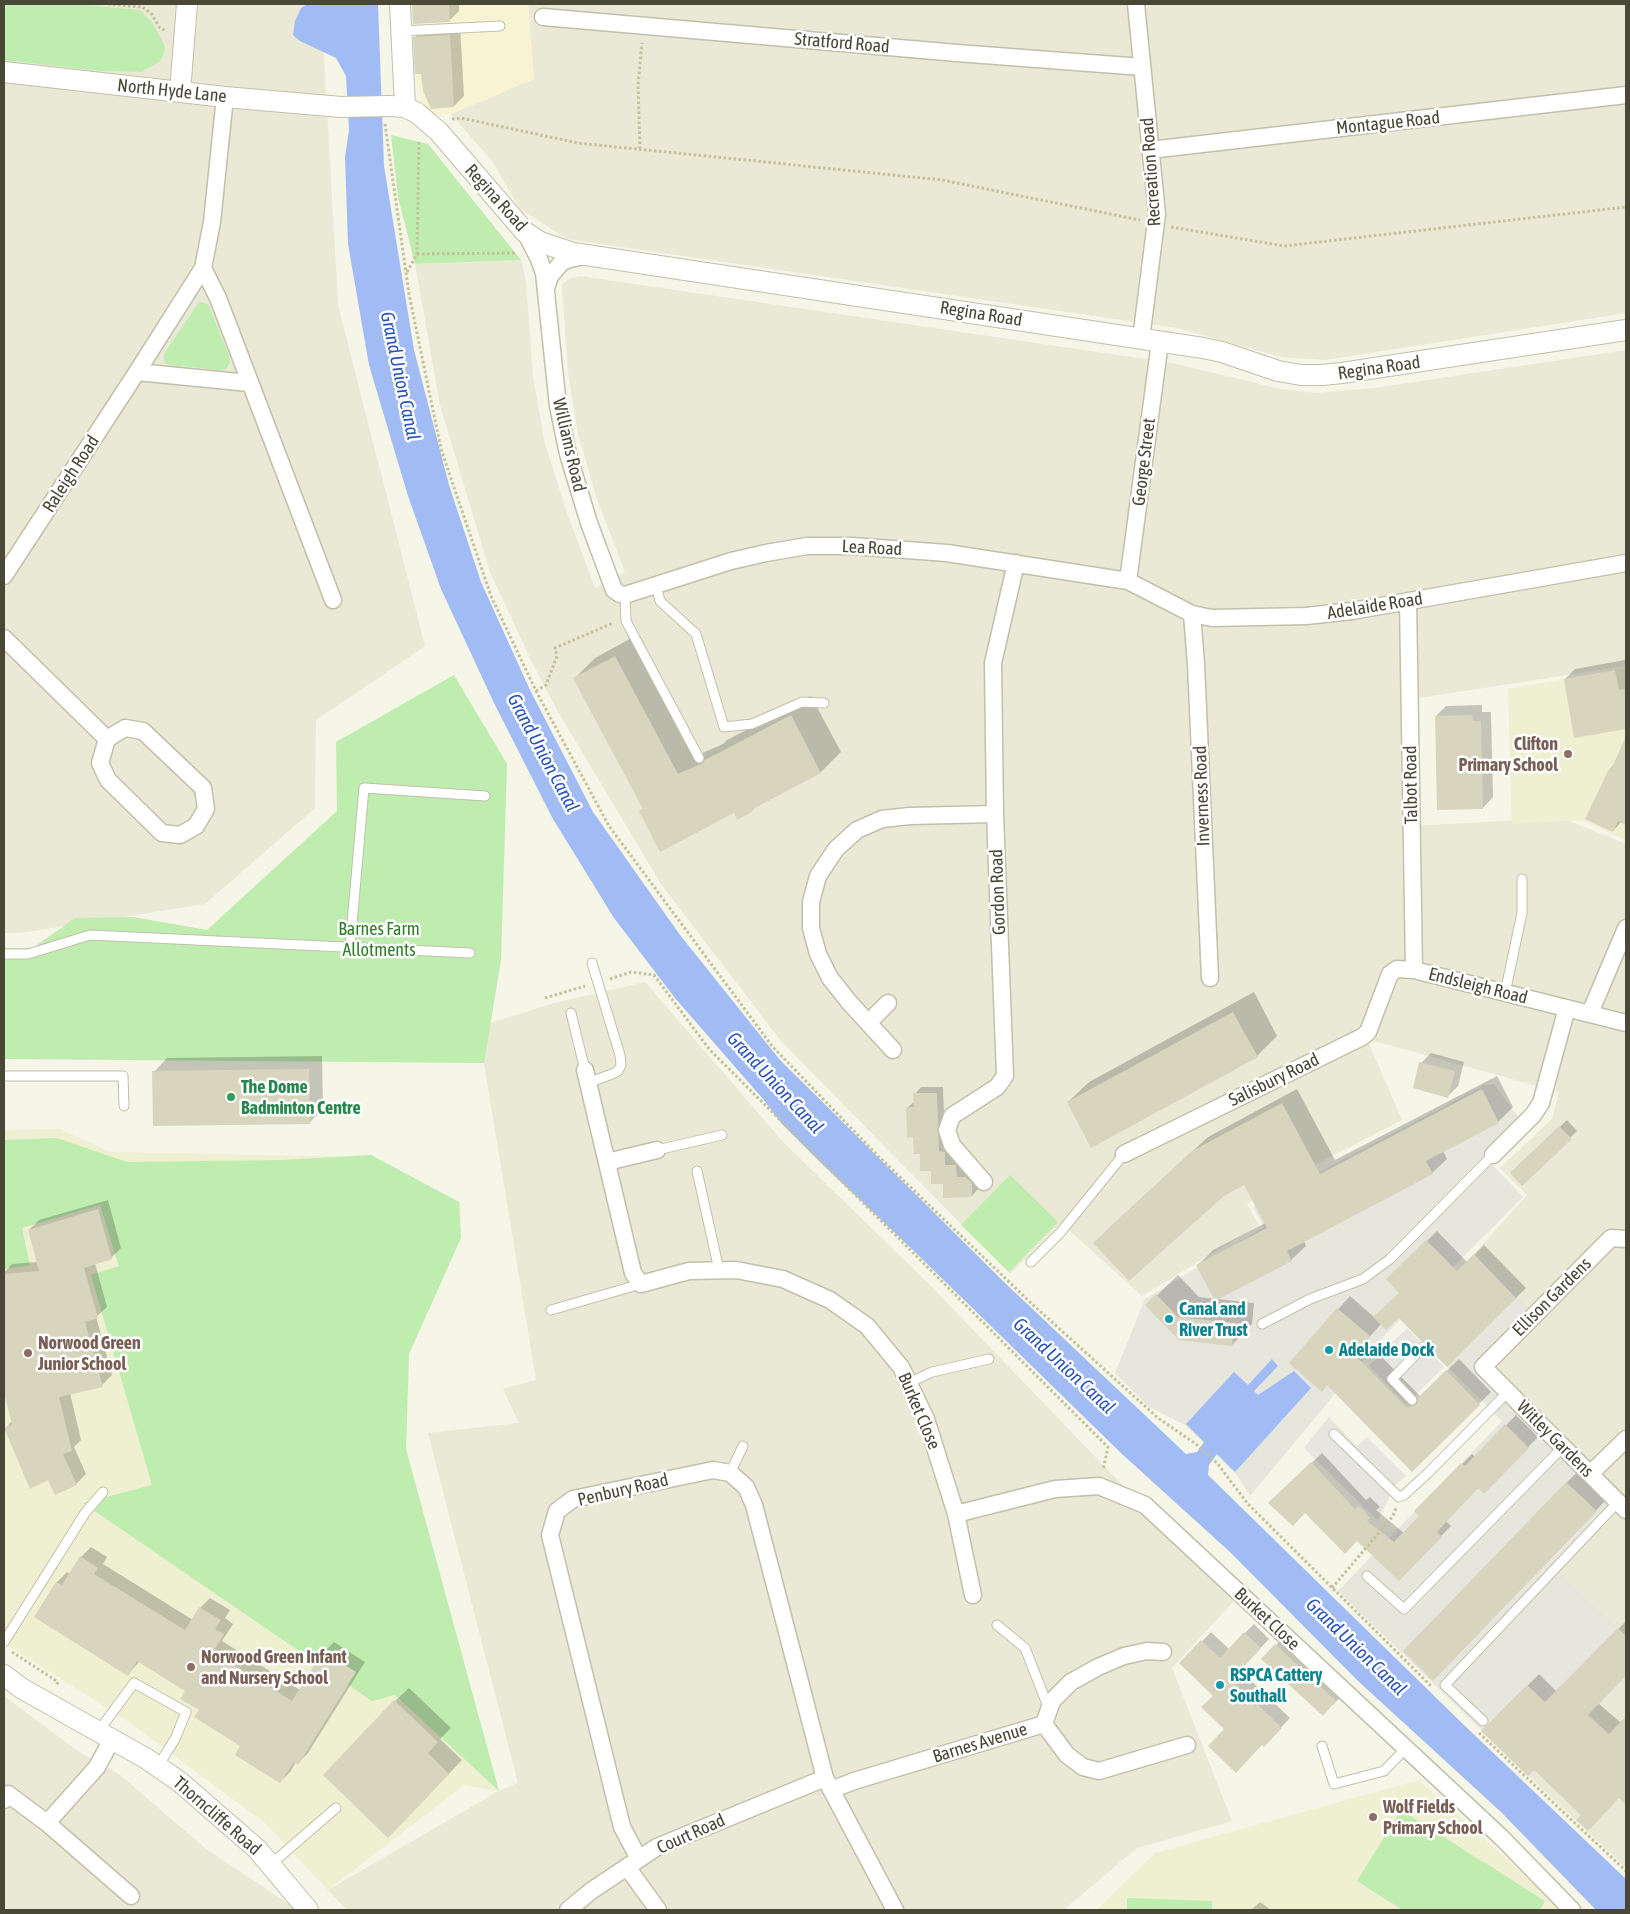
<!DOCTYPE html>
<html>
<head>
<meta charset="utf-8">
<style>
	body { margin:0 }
	#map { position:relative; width:1630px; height:1914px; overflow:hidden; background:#f5f5e8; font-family:"Asap Condensed",sans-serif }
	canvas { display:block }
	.frame { position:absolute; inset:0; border:5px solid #494736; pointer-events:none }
</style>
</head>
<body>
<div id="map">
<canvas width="1630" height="1914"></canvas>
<div class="frame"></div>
</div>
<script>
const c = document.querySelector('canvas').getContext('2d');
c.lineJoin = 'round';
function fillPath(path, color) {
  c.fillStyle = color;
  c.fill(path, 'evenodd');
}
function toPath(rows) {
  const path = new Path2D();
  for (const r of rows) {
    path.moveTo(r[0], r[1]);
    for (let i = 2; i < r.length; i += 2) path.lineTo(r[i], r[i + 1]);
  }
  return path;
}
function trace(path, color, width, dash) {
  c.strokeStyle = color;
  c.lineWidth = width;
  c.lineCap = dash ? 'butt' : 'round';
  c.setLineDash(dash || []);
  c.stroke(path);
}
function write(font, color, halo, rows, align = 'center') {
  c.font = font + ' "Asap Condensed",sans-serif';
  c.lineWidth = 5;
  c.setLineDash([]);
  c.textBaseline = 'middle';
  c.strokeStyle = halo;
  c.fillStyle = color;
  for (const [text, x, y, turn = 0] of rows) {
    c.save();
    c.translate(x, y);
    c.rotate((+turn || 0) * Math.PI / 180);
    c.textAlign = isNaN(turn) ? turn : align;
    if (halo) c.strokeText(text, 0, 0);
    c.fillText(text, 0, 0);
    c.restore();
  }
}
fillPath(toPath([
	[4,4,326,4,323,40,338,305,425,646,316,720,315,808,205,904,20,933,4,933],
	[528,4,1626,4,1626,313,1325,360,1281,357,1177,328,567,239,520,209,492,161,451,114,534,79],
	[521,260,526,282,533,377,545,444,566,510,595,588,625,572,597,499,578,434,568,372,562,285,570,278,580,276,1172,363,1281,389,1316,393,1375,388,1626,350,1626,666,1406,700,1408,826,1562,818,1626,844,1626,1635,1558,1571,1617,1506,1478,1367,1535,1313,1475,1253,1527,1195,1500,1168,1552,1119,1559,1092,1367,1039,1402,1120,1321,1162,1247,1204,1259,1225,1142,1296,1061,1223,1010,1274,781,1041,661,884,557,710,532,662,490,572,440,405,415,264],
	[645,982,785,1144,931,1286,1234,1601,1172,1668,1232,1821,1137,1848,1067,1907,1067,1910,347,1910,328,1890,499,1791,518,1783,428,1433,519,1423,503,1389,536,1380,478,1027,554,1003],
	[1626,1677,1626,1868,1531,1778],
	[4,1696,79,1752,119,1774,206,1849,298,1910,4,1910]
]), '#e9e9d6');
fillPath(toPath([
	[413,4,528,4,534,79,451,114,428,113,417,88]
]), '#f8f3d2');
fillPath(toPath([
	[1494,1084,1519,1118,1483,1155,1523,1197,1380,1340,1250,1496,1236,1474,1185,1425,1149,1407,1115,1373,1145,1299,1264,1227,1253,1207,1484,1085],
	[1475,1253,1535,1313,1478,1367,1617,1506,1558,1571,1626,1635,1626,1677,1531,1778,1338,1591,1502,1421,1404,1323]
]), '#e7e6dd');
fillPath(toPath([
	[1626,668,1626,840,1582,820,1512,824,1508,689],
	[60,1129,110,1152,369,1157,461,1203,460,1236,408,1352,406,1451,499,1791,464,1785,328,1890,264,1822,126,1720,4,1643,4,1130],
	[1419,1780,1543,1892,1559,1910,1097,1910,1155,1853]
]), '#efefd1');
fillPath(toPath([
	[4,4,76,4,140,10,152,22,165,46,164,54,159,62,141,72,101,71,4,60],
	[391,135,428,144,521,260,415,264,398,197],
	[199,302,206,303,209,306,229,356,230,363,226,369,220,370,170,365,166,364,164,359,164,354],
	[454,675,507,764,501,960,484,1063,4,1059,4,948,33,948,75,918,133,917,207,930,337,811,336,742],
	[57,1138,127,1162,283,1160,371,1155,459,1202,461,1238,409,1354,406,1449,499,1791,395,1695,372,1701,83,1503,152,1485,91,1275,119,1266,100,1205,22,1228,30,1265,4,1269,4,1140],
	[1010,1175,1058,1222,1009,1272,961,1225],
	[1401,1810,1545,1901,1540,1910,1403,1910,1357,1881],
	[1127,1898,1212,1901,1212,1910,1127,1910]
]), '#bfecaf');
fillPath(toPath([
	[1407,1328,1444,1367,1406,1404,1369,1366],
	[1329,1417,1357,1446,1367,1437,1406,1476,1395,1485,1378,1521,1304,1448]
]), '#e6e5e0');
fillPath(toPath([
	[308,4,378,4,384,166,414,350,449,485,481,582,530,690,593,812,680,935,780,1060,1005,1283,1186,1454,1197,1452,1204,1442,1186,1424,1234,1372,1248,1385,1272,1359,1278,1366,1254,1391,1258,1395,1294,1371,1311,1388,1235,1472,1217,1454,1209,1465,1208,1475,1465,1726,1626,1879,1626,1910,1596,1910,1501,1812,1357,1680,1230,1552,1122,1454,914,1251,820,1162,782,1124,763,1099,675,998,614,918,553,819,494,703,441,589,408,496,369,365,348,244,345,157,349,130,346,76,336,58,300,41,293,35,295,21,301,8]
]), '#a1bbf5');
fillPath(toPath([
	[413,4,459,4,459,11,449,21,414,23],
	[460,25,464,96,454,106,423,73,415,37,425,27],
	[635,636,698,755,723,744,727,740,811,696,841,752,821,772,757,806,751,811,640,811,644,808,575,678,595,658],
	[1625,660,1626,728,1575,737,1565,679,1575,669],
	[1482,705,1482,712,1491,712,1493,797,1483,808,1436,716,1446,706],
	[1626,739,1626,823,1622,821,1613,831,1610,769,1614,764],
	[1254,992,1277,1036,1257,1056,1068,1102,1089,1082],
	[1431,1053,1464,1062,1458,1086,1448,1096,1421,1063],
	[322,1056,323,1109,309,1123,154,1072,167,1058],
	[1497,1076,1513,1107,1498,1122,1443,1151,1447,1159,1432,1173,1304,1241,1306,1246,1291,1260,1217,1299,1254,1303,1252,1324,1232,1345,1147,1305,1178,1275,1199,1297,1216,1299,1198,1265,1213,1250,1265,1223,1245,1184,1109,1228,1208,1137,1297,1089,1335,1160],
	[921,1087,943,1087,945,1145,951,1146,951,1159,962,1159,963,1171,973,1171,978,1177,978,1189,972,1196,932,1169,921,1153,914,1136,907,1108,915,1101,915,1094],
	[1567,1120,1577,1131,1522,1184,1512,1173],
	[108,1200,121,1248,111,1258,95,1263,107,1307,96,1317,112,1375,102,1385,70,1393,81,1440,74,1447,86,1474,76,1484,49,1478,6,1428,12,1421,4,1388,4,1273,12,1264,38,1262,29,1230,39,1220],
	[1437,1231,1467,1262,1484,1245,1526,1288,1447,1366,1429,1342,1399,1317,1381,1324,1366,1341,1420,1396,1459,1359,1491,1392,1412,1470,1327,1384,1290,1363,1350,1296,1375,1318,1401,1293,1388,1279],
	[1516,1415,1538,1437,1484,1492,1479,1487,1446,1521,1451,1526,1399,1579,1357,1539,1306,1512,1280,1493,1322,1453,1366,1500,1370,1497,1380,1507,1376,1510,1404,1533,1421,1516,1416,1511,1472,1454,1475,1457],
	[1577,1472,1606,1500,1433,1679,1404,1651],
	[91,1547,107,1557,103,1564,193,1620,200,1608,210,1598,230,1610,225,1618,233,1624,222,1641,300,1690,324,1652,334,1642,365,1662,308,1753,298,1763,296,1762,290,1772,280,1782,200,1710,187,1690,140,1661,128,1674,36,1617,57,1582,67,1572,70,1574,81,1557],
	[1626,1621,1626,1674,1598,1703,1621,1723,1626,1718,1626,1804,1619,1797,1583,1815,1534,1769,1483,1731,1539,1674,1557,1692],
	[1254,1624,1269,1639,1240,1670,1290,1718,1264,1745,1226,1729,1214,1696,1181,1663,1211,1632,1229,1649],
	[1286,1635,1346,1691,1333,1705,1263,1659],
	[409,1688,451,1728,440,1739,462,1760,402,1823,395,1701],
	[1260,1902,1271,1910,1251,1910]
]), '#0003');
fillPath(toPath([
	[412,4,449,4,450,22,413,24],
	[450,35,454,107,431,109,423,91,421,74,415,74,413,37],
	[615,656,678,774,701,764,705,760,791,715,821,773,751,810,752,812,737,820,734,813,660,852,639,811,643,809,573,678],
	[1615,670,1619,690,1626,689,1626,729,1574,738,1564,679],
	[1472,715,1473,721,1481,721,1483,809,1437,810,1435,716],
	[1626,736,1626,825,1618,821,1613,832,1585,819,1609,769,1611,770],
	[1233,1012,1258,1057,1091,1148,1067,1102],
	[1419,1062,1455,1071,1448,1098,1413,1088],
	[309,1069,310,1124,153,1126,152,1071],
	[1482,1089,1499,1123,1426,1161,1433,1174,1287,1251,1292,1261,1215,1301,1196,1265,1267,1228,1244,1185,1224,1196,1129,1281,1093,1243,1192,1151,1282,1103,1320,1174],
	[913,1093,937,1093,939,1151,945,1152,945,1165,956,1165,957,1177,966,1177,972,1183,972,1197,943,1198,943,1184,931,1184,931,1171,920,1171,920,1154,914,1154,913,1137,907,1138,906,1107,914,1107],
	[1559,1126,1572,1139,1522,1186,1510,1173],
	[98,1209,112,1259,84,1268,98,1318,85,1322,103,1387,59,1397,72,1451,63,1454,77,1485,55,1495,48,1480,30,1489,4,1428,12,1424,4,1393,4,1274,39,1271,28,1230],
	[1426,1240,1457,1271,1474,1254,1516,1298,1447,1367,1429,1349,1428,1343,1421,1341,1399,1318,1386,1330,1373,1317,1399,1293,1386,1279],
	[1156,1294,1178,1317,1235,1323,1232,1346,1179,1340,1145,1305],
	[1337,1308,1370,1336,1354,1354,1407,1408,1417,1404,1418,1398,1446,1370,1480,1405,1412,1472,1327,1385,1322,1392,1289,1363],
	[1505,1424,1529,1448,1484,1494,1478,1488,1437,1532,1442,1537,1399,1581,1357,1541,1345,1554,1305,1513,1293,1526,1268,1503,1311,1462,1355,1509,1360,1506,1370,1518,1367,1521,1394,1542,1419,1516,1414,1511,1461,1463,1465,1466],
	[1566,1482,1597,1511,1433,1681,1403,1651],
	[80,1556,98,1568,94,1574,185,1630,199,1607,221,1620,215,1629,224,1634,213,1652,292,1701,323,1651,356,1672,298,1765,294,1762,280,1783,235,1755,240,1746,194,1717,199,1710,180,1699,185,1691,137,1661,128,1676,34,1617,56,1582,62,1585],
	[1618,1628,1626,1636,1626,1676,1588,1715,1609,1734,1626,1716,1626,1805,1619,1798,1588,1831,1576,1820,1581,1815,1534,1770,1528,1776,1481,1731,1527,1685,1545,1702],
	[1244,1632,1261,1648,1232,1680,1282,1728,1264,1747,1262,1745,1236,1773,1208,1746,1224,1729,1201,1707,1213,1696,1179,1663,1201,1640,1220,1658],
	[1275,1644,1336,1701,1323,1716,1261,1659],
	[394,1700,438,1742,428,1753,449,1774,388,1838,323,1775]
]), '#d7d5bd');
const service = toPath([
	[401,31,500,26],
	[656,585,660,601,696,634,724,727,752,724,802,702,824,703],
	[625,595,626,621,699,758],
	[350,946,364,788,485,796],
	[4,954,28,954,90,935,470,953],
	[1505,993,1522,913,1522,879],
	[571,1013,585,1070],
	[4,1076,123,1076,124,1106],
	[588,1083,612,1074,618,1071,621,1065,620,1055,592,963],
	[657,1150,722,1135],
	[697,1171,719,1270],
	[1031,1262,1060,1233,1124,1154],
	[551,1310,641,1284],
	[1262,1324,1310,1299,1363,1279,1390,1259,1493,1155],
	[909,1383,932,1372,989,1359],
	[1412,1400,1392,1379,1423,1347],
	[1334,1434,1399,1497,1404,1495,1428,1473,1508,1392],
	[730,1473,743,1446],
	[1367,1576,1404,1609,1563,1447],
	[997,1625,1025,1648,1049,1709],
	[4,1642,85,1513,103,1492],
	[1483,1721,1445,1685,1618,1502],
	[98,1732,134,1683,186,1712,175,1739,158,1766],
	[1322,1746,1334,1784,1384,1771,1406,1748],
	[270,1865,336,1808]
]);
const minor = toPath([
	[1136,4,1157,214,1141,339],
	[543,17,957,53,1142,67],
	[1150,150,1626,95],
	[525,232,539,259,544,273,558,406,568,454,589,523,614,590,620,594,625,595,731,561,766,553,807,546,852,546,947,553,1128,581,1192,614,1212,618,1306,616,1352,611,1626,563],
	[203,268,218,298,333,600],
	[546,288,550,276,562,262,570,259,585,256],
	[137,372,249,383],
	[4,576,137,372,203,268,212,222,225,97],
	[1128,581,1160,342],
	[1408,601,1414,970],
	[1192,614,1196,664,1210,978],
	[4,638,107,739],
	[125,728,143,731,203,788,206,809,196,826,180,835,162,833,108,780,100,763,107,739,125,728],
	[1590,1013,1626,928],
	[868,1023,888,1003],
	[893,1050,849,1002,830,978,818,954,811,928,811,902,818,876,836,849,857,830,882,819,910,816,995,814],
	[585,1070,633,1273,641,1284,689,1271,736,1270,783,1279,830,1300,867,1326,901,1367,926,1419,956,1514],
	[1124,1154,1362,1037,1368,1032,1390,974,1397,969,1414,970,1626,1023],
	[1493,1155,1533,1115,1541,1103,1567,1008],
	[607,1162,657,1150],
	[984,1182,952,1145,947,1130,952,1116,997,1087,1005,1076,995,814,993,663,1016,563],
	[1626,1239,1611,1238,1483,1367,1626,1510],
	[1590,1474,1626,1439],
	[973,1595,956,1514,1055,1489,1099,1486,1145,1505,1502,1838,1572,1910],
	[1044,1724,1067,1755,1083,1767,1099,1771,1187,1745],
	[112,1739,97,1767,47,1823,131,1896],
	[831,1790,854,1781,1044,1724,1052,1701,1071,1682,1098,1667,1124,1656,1147,1651,1163,1652],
	[4,1800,8,1794,47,1823],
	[639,1859,622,1827,550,1535,557,1511,573,1499,713,1470,730,1473,746,1487,754,1505,825,1778,895,1910],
	[627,1867,658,1910],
	[568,1910,591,1891,657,1847,825,1778]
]);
const tertiary = toPath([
	[400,4,405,107],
	[4,72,225,97,341,107],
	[180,92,187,4],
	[389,106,405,107,417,113,439,132,525,232,540,242,573,253,1203,348,1222,352,1278,371,1301,375,1322,375,1342,373,1626,330],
	[4,1675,21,1688,147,1759,180,1782,257,1849,308,1910]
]);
trace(service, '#c1c0aa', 11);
trace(minor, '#c1c0aa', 19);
trace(tertiary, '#c1c0aa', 22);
trace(toPath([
	[108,4,142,7,151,13,160,28,167,31],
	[452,119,461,118,578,143,942,180,1140,220],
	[385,124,409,294,441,449,491,596,536,691,609,826,772,1046,878,1156,1031,1303,1158,1418,1196,1444,1217,1463,1248,1504,1432,1687],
	[640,149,638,85,642,43],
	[1171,227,1284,246,1626,207],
	[417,254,517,253],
	[407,272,417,254,419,141],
	[536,691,546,685,557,656,555,648,613,623],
	[610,979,631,972,654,975,709,1049,1108,1447,1103,1470],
	[545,998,585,986],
	[1332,1588,1393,1516,1396,1508],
	[12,1652,58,1682,56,1686],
	[1479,1733,1626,1871]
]), '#c4c19a', 3, [2.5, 2.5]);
trace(service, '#fff', 9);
trace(minor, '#fff', 16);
trace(tertiary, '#fff', 20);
const tertiaryBridge = toPath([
	[341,107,389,106]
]);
trace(tertiaryBridge, '#c1c0aa', 22, []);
trace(tertiaryBridge, '#fff', 20);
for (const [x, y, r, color] of [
	[1568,754,5,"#8d6e63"],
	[231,1097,5,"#2e9e5b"],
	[1169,1319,5,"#0f9aa8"],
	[1329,1350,5,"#0f9aa8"],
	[28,1353,5,"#8d6e63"],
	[191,1667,5,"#8d6e63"],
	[1220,1685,5,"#0f9aa8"],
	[1373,1817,5,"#8d6e63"]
]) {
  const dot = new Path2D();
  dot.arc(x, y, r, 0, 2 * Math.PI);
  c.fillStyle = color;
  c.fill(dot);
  trace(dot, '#fff', 2);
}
write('18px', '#494736', '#fff', [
	["Stratford Road",842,43,5],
	["North Hyde Lane",172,91,6],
	["Montague Road",1388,123,-6],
	["Recreation Road",1151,172,-94],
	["Regina Road",496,198,48],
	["Regina Road",981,314,9],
	["Regina Road",1379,368,-8],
	["Williams Road",569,445,77],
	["George Street",1144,462,-83],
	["Raleigh Road",71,474,-57],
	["Lea Road",872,548,3],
	["Adelaide Road",1375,606,-9],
	["Talbot Road",1411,785,-91],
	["Inverness Road",1202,796,-92],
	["Gordon Road",998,892,-92],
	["Endsleigh Road",1478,986,14],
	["Salisbury Road",1274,1080,-26],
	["Ellison Gardens",1552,1297,-45],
	["Burket Close",919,1411,67],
	["Witley Gardens",1555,1439,45],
	["Penbury Road",623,1490,-13],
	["Burket Close",1267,1619,43],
	["Barnes Avenue",980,1743,-17],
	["Thorncliffe Road",217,1816,41],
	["Court Road",691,1834,-24]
]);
write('bold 18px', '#785e54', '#fff', [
	["Clifton",1558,744,"right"],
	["Primary School",1558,765,"right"],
	["Norwood Green",38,1343],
	["Junior School",38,1364],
	["Norwood Green Infant",201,1657],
	["and Nursery School",201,1678],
	["Wolf Fields",1383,1807],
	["Primary School",1383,1828]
], 'left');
write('18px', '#2d7f25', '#fff', [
	["Barnes Farm",379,929],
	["Allotments",379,950]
]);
write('bold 18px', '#27864d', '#fff', [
	["The Dome",241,1087],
	["Badminton Centre",241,1108]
], 'left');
write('bold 18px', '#0d838f', '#fff', [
	["Canal and",1179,1309],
	["River Trust",1179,1330],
	["Adelaide Dock",1339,1350],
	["RSPCA Cattery",1230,1675],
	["Southall",1230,1696]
], 'left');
write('italic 19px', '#2853bc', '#fff', [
	["Grand Union Canal",400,376,78],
	["Grand Union Canal",543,753,62],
	["Grand Union Canal",775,1083,47],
	["Grand Union Canal",1064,1366,43],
	["Grand Union Canal",1356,1647,44]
]);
</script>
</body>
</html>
